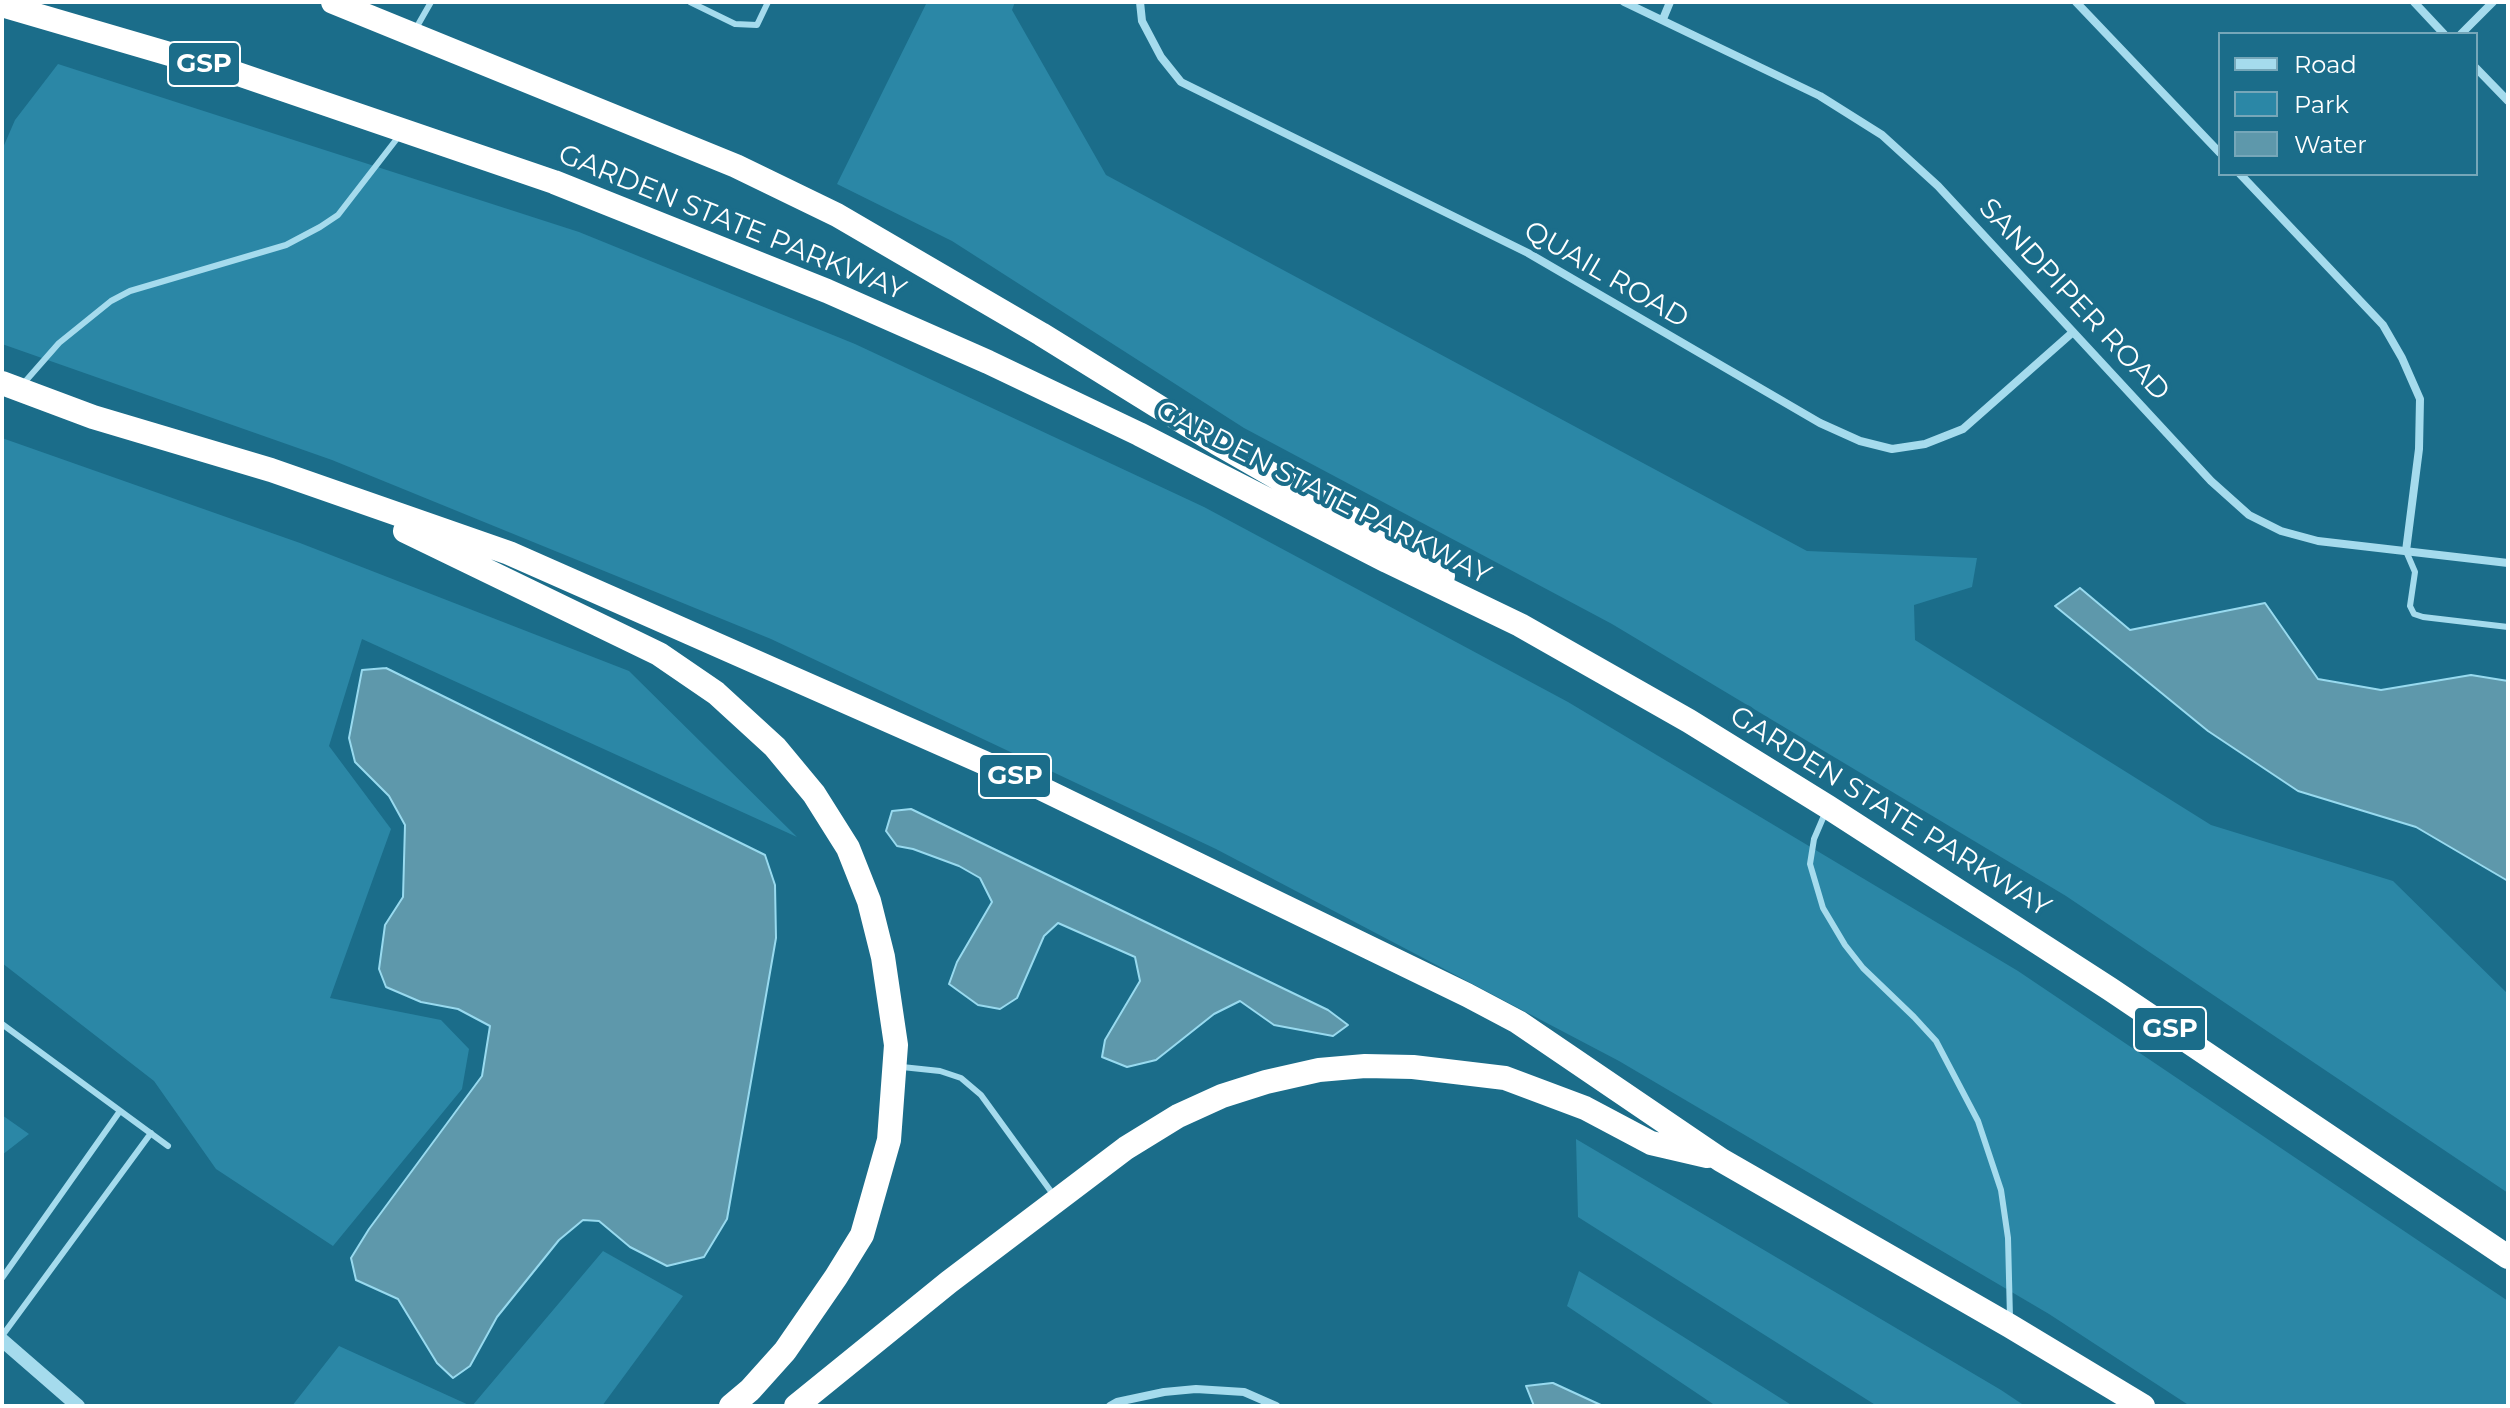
<!DOCTYPE html>
<html>
<head>
<meta charset="utf-8">
<style>
	body { margin:0 }
	#map { position:relative; width:2510px; height:1408px; overflow:hidden; background:#1b6d8a; font-family:Montserrat,sans-serif }
	canvas { display:block }
	.frame { position:absolute; inset:0; border:4px solid #fff; pointer-events:none }
	.legend { position:absolute; left:2218px; top:32px; width:260px; height:144px; box-sizing:border-box; background:#1b6d8a; border:2px solid #76a7b9; margin:0; padding:10px 14px; list-style:none; font-size:24px; color:#fff }
	.legend li { display:flex; align-items:center; gap:16px; height:40px }
	.legend b { width:40px; border:2px solid #76a7b9 }
</style>
</head>
<body>
<div id="map">
<canvas width="2510" height="1408"></canvas>
<div class="frame"></div>
<ul class="legend">
<li><b style="height:10px;background:#a5dbed"></b>Road</li>
<li><b style="height:22px;background:#2b87a6"></b>Park</li>
<li><b style="height:22px;background:#5e98ab"></b>Water</li>
</ul>
</div>
<script>
const c = document.querySelector('canvas').getContext('2d');
c.lineJoin = 'round';
function fillPath(path, color) {
  c.fillStyle = color;
  c.fill(path, 'evenodd');
}
function toPath(rows) {
  const path = new Path2D();
  for (const r of rows) {
    path.moveTo(r[0], r[1]);
    for (let i = 2; i < r.length; i += 2) path.lineTo(r[i], r[i + 1]);
  }
  return path;
}
function trace(path, color, width, dash) {
  c.strokeStyle = color;
  c.lineWidth = width;
  c.lineCap = dash ? 'butt' : 'round';
  c.setLineDash(dash || []);
  c.stroke(path);
}
function write(font, color, halo, rows, align = 'center') {
  c.font = font + ' Montserrat,sans-serif';
  c.lineWidth = 8;
  c.setLineDash([]);
  c.textBaseline = 'middle';
  c.strokeStyle = halo;
  c.fillStyle = color;
  for (const [text, x, y, turn = 0] of rows) {
    c.save();
    c.translate(x, y);
    c.rotate((+turn || 0) * Math.PI / 180);
    c.textAlign = isNaN(turn) ? turn : align;
    if (halo) c.strokeText(text, 0, 0);
    c.fillText(text, 0, 0);
    c.restore();
  }
}
fillPath(toPath([
	[927,2,1015,2,1012,10,1106,175,1807,551,1977,558,1972,587,1914,605,1915,640,2211,825,2393,881,2508,994,2508,1193,2066,896,1612,624,1244,428,952,241,837,184],
	[58,64,579,232,855,344,1204,507,1568,702,2018,971,2508,1301,2508,1406,2190,1406,2049,1314,1619,1061,1216,849,771,639,332,460,2,344,2,150,15,120],
	[2,438,300,543,629,671,797,837,362,639,329,746,391,829,330,998,441,1020,469,1049,462,1089,333,1246,216,1169,154,1081,2,963],
	[2,1115,29,1134,2,1155],
	[1576,1139,2001,1390,2025,1406,1877,1406,1578,1217],
	[603,1251,683,1296,602,1406,472,1406],
	[1579,1271,1793,1406,1716,1406,1567,1306],
	[339,1346,471,1406,292,1406]
]), '#2b87a6');
const water = toPath([
	[2080,588,2130,630,2265,603,2318,679,2381,690,2471,675,2508,681,2508,881,2416,827,2298,791,2208,731,2055,606,2080,588],
	[386,668,765,855,775,885,776,938,727,1219,704,1257,667,1266,630,1247,599,1221,583,1220,559,1240,497,1317,470,1366,453,1378,437,1363,398,1299,356,1280,351,1258,369,1229,482,1076,490,1026,458,1009,421,1002,386,987,379,969,385,925,403,897,405,825,389,796,355,762,349,738,362,670,386,668],
	[911,809,1328,1010,1348,1025,1333,1036,1274,1025,1240,1001,1214,1014,1156,1060,1127,1067,1102,1057,1105,1040,1140,981,1135,957,1058,923,1044,936,1017,998,1000,1009,978,1005,949,984,957,962,992,902,980,878,959,866,913,849,897,846,886,831,892,811,911,809],
	[1552,1383,1553,1383,1603,1406,1534,1406,1526,1386,1552,1383]
]);
fillPath(water, '#5e98ab');
trace(water, '#98daef', 2);
trace(toPath([
	[690,2,735,24,757,25,768,2],
	[415,30,431,2],
	[23,384,59,343,111,301,130,291,286,245,320,227,338,215,399,136],
	[2406,551,2415,572,2410,606,2414,614,2423,617,2508,627],
	[1826,811,1814,839,1810,864,1823,908,1845,945,1863,968,1914,1017,1936,1041,1978,1121,2001,1190,2008,1238,2010,1318],
	[2,1024,168,1146],
	[902,1067,940,1071,961,1078,981,1095,1055,1197],
	[2,1278,120,1111],
	[2,1336,151,1133]
]), '#a5dbed', 6);
trace(toPath([
	[1140,2,1142,21,1161,57,1181,82,1528,253,1820,423,1860,441,1892,449,1925,444,1963,429,2073,332],
	[1624,2,1820,96,1882,135,1938,186,2211,481,2249,515,2281,531,2318,541,2508,563],
	[2076,2,2220,153],
	[2414,2,2444,34],
	[1663,19,1670,2],
	[2461,34,2493,2],
	[2476,68,2508,101],
	[2240,174,2383,325,2402,358,2420,399,2419,449,2406,551],
	[1110,1406,1117,1402,1164,1392,1196,1389,1244,1392,1276,1406]
]), '#a5dbed', 8);
trace(toPath([
	[2,1340,78,1406]
]), '#a5dbed', 14);
trace(toPath([
	[333,2,736,166,837,215,1041,334,1217,443,1304,493,1395,541,1443,576],
	[2,5,238,74,554,182,827,291,988,362,1139,434,1387,561,1520,625,1689,721,1828,807,2110,989,2508,1257],
	[2,383,93,417,271,470,509,553,1030,783,1467,995,1518,1022,1721,1160,2010,1326,2143,1406],
	[405,531,659,654,716,693,775,747,814,794,848,848,869,901,883,957,896,1045,889,1140,862,1235,836,1277,785,1351,750,1390,731,1406],
	[796,1406,949,1282,1126,1148,1178,1116,1222,1096,1266,1082,1319,1070,1365,1066,1413,1067,1505,1078,1585,1108,1651,1143,1707,1156]
]), '#fff', 24);
for (const [x, y, w] of [
	[204,64,72],
	[1015,776,72],
	[2170,1029,72]
]) {
  const box = new Path2D();
  box.roundRect(x - w / 2, y - 22, w, 44, 6);
  c.fillStyle = '#1b6d8a';
  c.fill(box);
  trace(box, '#fff', 2);
}
write('bold 26px', '#fff', null, [
	["GSP",204,64],
	["GSP",1015,776],
	["GSP",2170,1029]
]);
write('28px', '#fff', '#1b6d8a', [
	["GARDEN STATE PARKWAY",732,223,22],
	["QUAIL ROAD",1606,275,30],
	["SANDPIPER ROAD",2074,300,47],
	["GARDEN STATE PARKWAY",1323,493,27],
	["GARDEN STATE PARKWAY",1890,812,32]
]);
</script>
</body>
</html>
